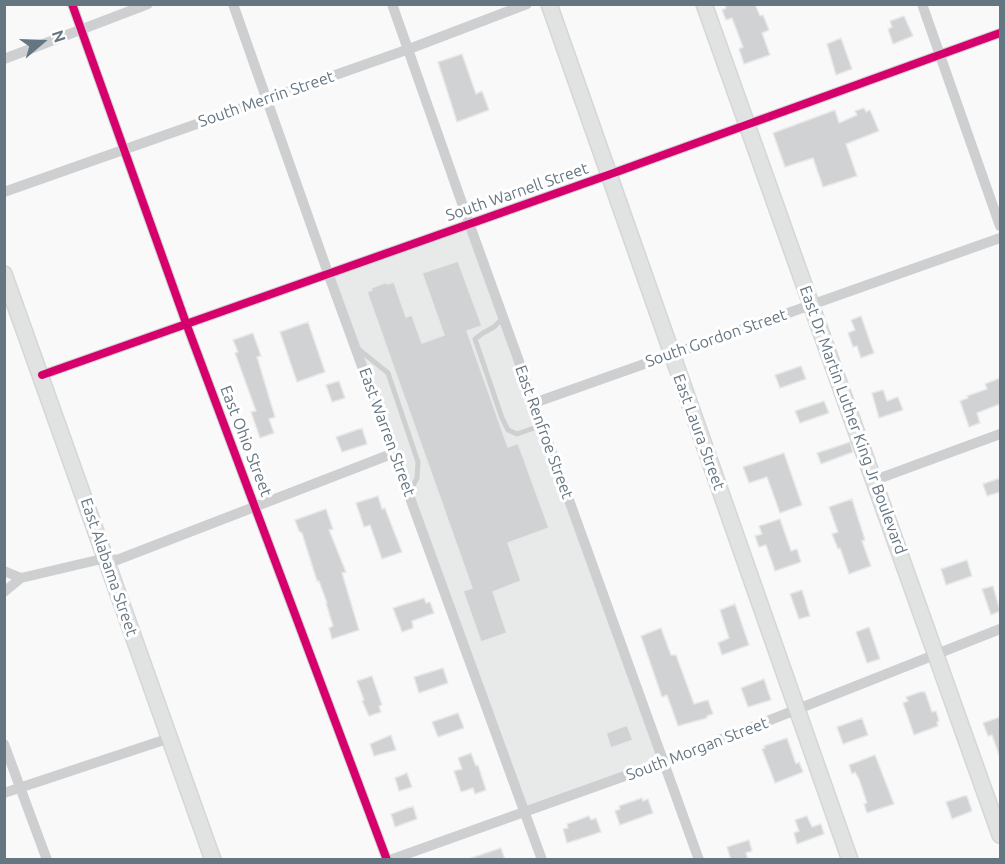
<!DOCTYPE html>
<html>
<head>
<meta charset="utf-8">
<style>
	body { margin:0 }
	#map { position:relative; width:1005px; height:864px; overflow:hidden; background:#f9f9f9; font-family:Ubuntu,sans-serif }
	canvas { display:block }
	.frame { position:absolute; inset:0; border:6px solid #657683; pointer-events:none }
	.north { position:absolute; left:12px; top:12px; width:60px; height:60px; -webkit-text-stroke:4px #fff; paint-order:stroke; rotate:71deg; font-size:16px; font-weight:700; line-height:24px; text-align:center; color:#657683 }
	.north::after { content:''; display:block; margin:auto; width:21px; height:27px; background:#657683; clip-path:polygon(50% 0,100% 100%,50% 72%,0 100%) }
</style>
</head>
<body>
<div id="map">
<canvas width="1005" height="864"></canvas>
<div class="frame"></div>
<div class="north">N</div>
</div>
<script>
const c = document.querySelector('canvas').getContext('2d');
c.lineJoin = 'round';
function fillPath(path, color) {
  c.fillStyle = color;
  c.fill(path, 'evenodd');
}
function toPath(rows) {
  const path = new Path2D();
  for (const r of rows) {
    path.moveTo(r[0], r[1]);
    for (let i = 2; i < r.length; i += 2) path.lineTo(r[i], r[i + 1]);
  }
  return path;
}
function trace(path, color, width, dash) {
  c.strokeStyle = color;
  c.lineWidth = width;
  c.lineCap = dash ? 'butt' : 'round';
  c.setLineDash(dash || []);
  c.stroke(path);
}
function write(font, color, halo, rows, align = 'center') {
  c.font = font + ' Ubuntu,sans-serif';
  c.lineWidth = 6;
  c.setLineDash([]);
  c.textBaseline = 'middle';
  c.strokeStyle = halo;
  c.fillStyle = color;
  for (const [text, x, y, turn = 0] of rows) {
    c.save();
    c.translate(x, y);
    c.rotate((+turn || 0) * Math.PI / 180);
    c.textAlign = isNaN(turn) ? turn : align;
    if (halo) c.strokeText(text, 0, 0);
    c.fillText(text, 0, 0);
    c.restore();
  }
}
fillPath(toPath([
	[469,223,664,762,526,812,328,273]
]), '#e8e9e9');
const building = toPath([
	[725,4,755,4,760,16,763,15,769,30,762,33,770,55,744,64,739,49,743,47,732,18,726,20,722,10,726,8,725,4],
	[904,16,913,36,893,44,888,29,892,27,890,21,904,16],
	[841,38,852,69,836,75,827,44,841,38],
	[462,54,476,94,482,91,489,110,457,122,438,62,462,54],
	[864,108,866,112,870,110,879,131,846,144,857,176,823,187,813,158,785,167,773,133,835,110,839,123,857,115,855,111,864,108],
	[458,261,482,326,467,331,508,447,518,443,549,528,508,543,521,581,493,592,507,633,481,642,463,591,472,588,367,292,372,290,371,288,387,282,387,284,394,282,406,317,412,315,422,343,444,335,422,273,458,261],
	[861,316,874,353,861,358,857,346,853,347,848,333,855,330,851,320,861,316],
	[308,322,325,372,297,382,280,332,308,322],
	[253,333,261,356,257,357,275,417,269,419,274,433,260,438,251,412,256,411,235,353,238,352,233,340,253,333],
	[801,366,806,379,780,388,775,375,801,366],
	[1000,378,1000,404,977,413,980,423,969,427,960,401,968,398,967,396,987,389,985,384,1000,378],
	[339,381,345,398,332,402,326,385,339,381],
	[883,390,887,401,898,397,903,410,879,418,872,393,883,390],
	[824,401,829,413,800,423,795,411,824,401],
	[362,428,367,444,342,452,336,437,362,428],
	[850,442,853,452,821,464,817,453,850,442],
	[784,453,802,505,780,513,767,477,749,483,743,467,784,453],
	[1000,478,1000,492,987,496,983,484,1000,478],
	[378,496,382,509,385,508,386,511,402,552,382,559,370,525,364,527,356,503,378,496],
	[852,499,865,540,862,541,871,566,849,574,840,548,838,549,832,534,838,532,829,507,852,499],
	[326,509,333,529,329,530,346,572,342,573,359,630,332,639,329,628,333,626,326,603,327,603,319,581,317,581,302,533,299,531,295,520,326,509],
	[780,519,791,551,797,549,801,562,775,571,766,545,759,547,755,536,762,534,759,526,780,519],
	[967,560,972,576,946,585,941,569,967,560],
	[993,586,1000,611,991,615,982,589,993,586],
	[802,590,810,616,799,619,790,594,802,590],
	[424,598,426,603,430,602,434,613,412,621,413,628,402,632,393,608,424,598],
	[735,604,749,645,722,655,718,643,729,638,720,610,735,604],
	[869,627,880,659,867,663,856,632,869,627],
	[661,628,671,655,676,655,694,704,708,700,713,714,707,716,707,718,678,726,667,695,662,697,641,636,661,628],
	[443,668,448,683,419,693,414,677,443,668],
	[372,676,382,705,379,706,381,712,369,716,362,701,364,700,357,681,372,676],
	[764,679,771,700,748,707,741,688,764,679],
	[920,692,925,692,932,712,936,711,939,721,937,722,938,726,914,735,903,703,908,701,906,697,920,692],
	[458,713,464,728,438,737,432,722,458,713],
	[1000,717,1000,755,999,755,992,735,988,736,983,723,1000,717],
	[862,718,868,735,843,744,837,727,862,718],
	[627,725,633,740,611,748,606,733,627,725],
	[391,735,396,750,374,756,370,744,391,735],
	[787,738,796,764,799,762,803,772,775,783,762,749,765,748,764,746,787,738],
	[471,753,476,766,478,765,486,790,475,794,473,788,461,792,454,771,462,769,458,758,471,753],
	[875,755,894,804,867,813,864,804,867,803,859,779,855,772,852,774,849,765,875,755],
	[407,773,412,787,399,791,395,778,407,773],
	[964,796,967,796,972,811,952,819,946,802,964,796],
	[642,798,643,801,648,799,653,813,620,825,615,811,620,809,619,806,642,798],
	[413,806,417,819,395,827,391,814,413,806],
	[589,816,591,820,596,818,601,832,567,843,563,829,568,828,567,824,589,816],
	[807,816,812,827,821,824,824,834,797,844,794,833,799,831,795,820,807,816],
	[749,840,752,851,746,853,748,860,731,860,727,847,749,840],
	[501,848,505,860,472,860,471,858,501,848]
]);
fillPath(building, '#d0d2d3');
trace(building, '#e8e8e8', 1.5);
const secondary = toPath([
	[549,4,850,860],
	[704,4,1000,835],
	[4,274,213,860]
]);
trace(secondary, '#d5d6d7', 18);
trace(toPath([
	[503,318,494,327,483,333,475,339,502,418,508,430,517,434,537,427,543,428],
	[357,348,388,373,418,462,417,478,409,494]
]), '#cecfd0', 5);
trace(toPath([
	[72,4,186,323,387,860],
	[233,4,328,273,542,860],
	[392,4,469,223,699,860],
	[922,4,1000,226],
	[4,59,148,4],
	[4,192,409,49,527,4],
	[42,375,608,175,1000,33],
	[534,403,1000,238],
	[875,480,1000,434],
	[4,571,21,578],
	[4,592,21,578,106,558,117,560,394,453],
	[4,744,47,860],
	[4,793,170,738],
	[390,860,664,762,1000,629]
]), '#cecfd0', 10);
trace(secondary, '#e1e2e2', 15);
trace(toPath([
	[72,4,186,323,387,860],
	[42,375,608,175,1000,33]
]), '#d6006c', 8);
write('16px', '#657683', '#fff', [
	["South Merrin Street",266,99,-19],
	["South Warnell Street",517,192,-19],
	["South Gordon Street",716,338,-19],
	["East Dr Martin Luther King Jr Boulevard",853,420,70],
	["East Warren Street",387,432,70],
	["East Renfroe Street",544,432,70],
	["East Laura Street",699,432,70],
	["East Ohio Street",246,441,69],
	["East Alabama Street",109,567,71],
	["South Morgan Street",697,749,-21]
]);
</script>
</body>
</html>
